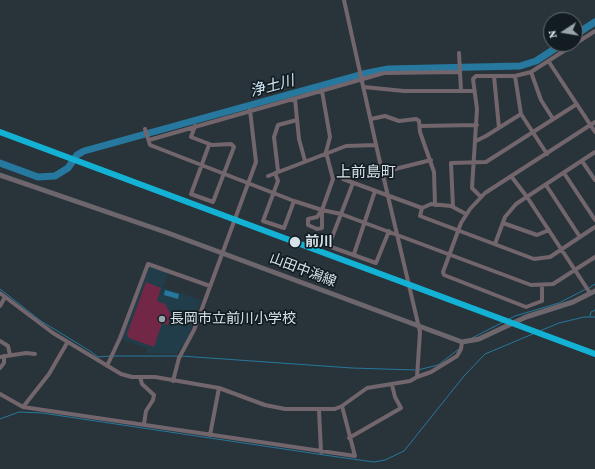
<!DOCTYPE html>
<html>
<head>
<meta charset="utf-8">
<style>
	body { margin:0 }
	#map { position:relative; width:595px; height:469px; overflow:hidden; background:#28343a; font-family:"Crimson Pro",serif }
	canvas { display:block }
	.north { position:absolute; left:543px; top:12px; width:40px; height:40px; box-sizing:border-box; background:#131c21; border:1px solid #616b71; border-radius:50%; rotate:258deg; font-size:11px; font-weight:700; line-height:16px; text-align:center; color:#d5e2e9 }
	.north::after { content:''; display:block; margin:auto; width:14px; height:18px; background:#98a5ac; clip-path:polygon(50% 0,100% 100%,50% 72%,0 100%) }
</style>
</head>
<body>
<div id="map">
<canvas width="595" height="469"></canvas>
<div class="north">N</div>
</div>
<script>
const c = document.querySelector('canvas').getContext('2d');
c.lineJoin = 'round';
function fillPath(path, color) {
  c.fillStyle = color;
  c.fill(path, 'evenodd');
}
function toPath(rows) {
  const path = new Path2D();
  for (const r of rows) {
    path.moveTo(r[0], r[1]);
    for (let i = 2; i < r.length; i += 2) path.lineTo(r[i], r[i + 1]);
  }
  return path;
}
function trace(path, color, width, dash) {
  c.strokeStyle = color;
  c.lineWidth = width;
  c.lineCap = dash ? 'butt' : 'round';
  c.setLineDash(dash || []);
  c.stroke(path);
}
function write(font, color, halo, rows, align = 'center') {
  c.font = font + ' "Crimson Pro","Noto Sans JP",serif';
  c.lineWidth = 3.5;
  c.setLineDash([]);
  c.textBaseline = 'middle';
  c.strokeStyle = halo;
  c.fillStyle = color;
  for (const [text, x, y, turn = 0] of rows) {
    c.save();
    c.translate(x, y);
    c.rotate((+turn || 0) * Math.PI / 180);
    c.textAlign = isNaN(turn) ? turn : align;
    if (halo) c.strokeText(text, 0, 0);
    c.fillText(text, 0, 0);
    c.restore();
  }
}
fillPath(toPath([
	[151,267,168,273,163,287,201,300,188,337,177,354,147,353,147,348,121,339,149,268]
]), '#223d4a');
fillPath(toPath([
	[146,282,161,288,157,301,165,304,171,315,168,325,162,323,154,347,129,338,127,334]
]), '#722747');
fillPath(toPath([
	[165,290,179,294,178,299,164,295]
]), '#27789e');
trace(toPath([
	[589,288,595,284],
	[0,289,41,321,90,351,98,357,110,356],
	[590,316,591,312,595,310],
	[472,338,515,316,559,303,586,289],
	[113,356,178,356],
	[181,356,352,368,415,370],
	[418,370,438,365,459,349],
	[0,419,19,412,42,413,331,456,374,462,385,460,404,451,464,376,485,354,559,323,584,317,595,317]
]), '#27789e', 1);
trace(toPath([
	[575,35,595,22],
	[0,163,38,177,55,176,68,168,77,155,84,151,363,74,388,69,520,66,536,61,562,44]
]), '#27789e', 7);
trace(toPath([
	[344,0,379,158,420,332,417,377],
	[459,53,461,91],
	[549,62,595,132],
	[531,72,541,100,553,119],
	[494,76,499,128],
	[515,76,521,114,547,154],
	[364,87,404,91,473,91],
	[295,99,299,139,305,161],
	[371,119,385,116,399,121,416,119,419,121,420,132,434,172,435,205],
	[195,126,191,137,212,145,231,144,234,147,213,202,191,194,209,145],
	[420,126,477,125],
	[145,129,150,145,294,201,322,210,341,214,531,285,553,284,595,257],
	[149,140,384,73,459,72],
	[476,141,486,136,521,114],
	[582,161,595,180],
	[278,171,274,137,278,125,297,120],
	[383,172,431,160],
	[275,173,278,181,263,221,284,228,294,201],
	[564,173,595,220],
	[268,176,346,146,376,145],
	[511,176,527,197,590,293],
	[343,179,422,208,431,204,451,206,466,214],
	[546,185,580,237],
	[481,197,472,188,477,109,473,79,476,76,515,76,531,72,595,31],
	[453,207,451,163,486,162,577,104],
	[422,208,420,216,534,259,550,257,595,227],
	[322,210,322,228,317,229,308,225,308,219,317,217,322,210,333,179,326,152,330,137,322,91],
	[503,223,537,235,549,230],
	[320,243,376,263,389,231],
	[495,244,505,217,516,204,595,152],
	[329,245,353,183],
	[354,254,375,191],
	[542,286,542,301,526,307,444,275,443,272,461,223,470,209,485,193,595,122],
	[0,293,53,333,121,374,132,377,155,377,219,388,265,405,285,409,335,409,342,406,367,388,410,381,417,377,431,372,457,356,461,349,462,342],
	[0,306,5,297],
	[0,341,8,346,10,355],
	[0,357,26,353,35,354],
	[107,366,120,338,148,264,210,286],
	[0,368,4,363,4,356],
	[140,377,142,384,154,395,153,400,146,411,144,424],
	[173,381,179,358,194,330,256,162,250,110],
	[0,394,23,407,355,456,342,406],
	[23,407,49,374,67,343],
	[319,410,321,452],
	[210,435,219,388],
	[349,438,401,408,395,397,392,385]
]), '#72656c', 4);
trace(toPath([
	[0,175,168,233,462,342,479,339,526,317,573,302,595,291]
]), '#6d676d', 5);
trace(toPath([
	[0,132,595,354]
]), '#13b2d5', 6);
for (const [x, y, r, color] of [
	[295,242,6,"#d5e2e9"],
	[162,319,4,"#98a5ac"]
]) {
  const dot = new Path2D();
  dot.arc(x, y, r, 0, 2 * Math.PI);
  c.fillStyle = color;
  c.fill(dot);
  trace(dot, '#131c21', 1.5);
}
write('bold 14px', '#d5e2e9', '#131c21', [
	["前川",305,242]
], 'left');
write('14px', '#d5e2e9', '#131c21', [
	["山田中潟線",303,270,21]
]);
write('14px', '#d5e2e9', '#131c21', [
	["長岡市立前川小学校",170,319]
], 'left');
write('italic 15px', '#d1e8f6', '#131c21', [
	["浄土川",272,86,-15]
]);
write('15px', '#d5e2e9', '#131c21', [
	["上前島町",366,172]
]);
</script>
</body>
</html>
